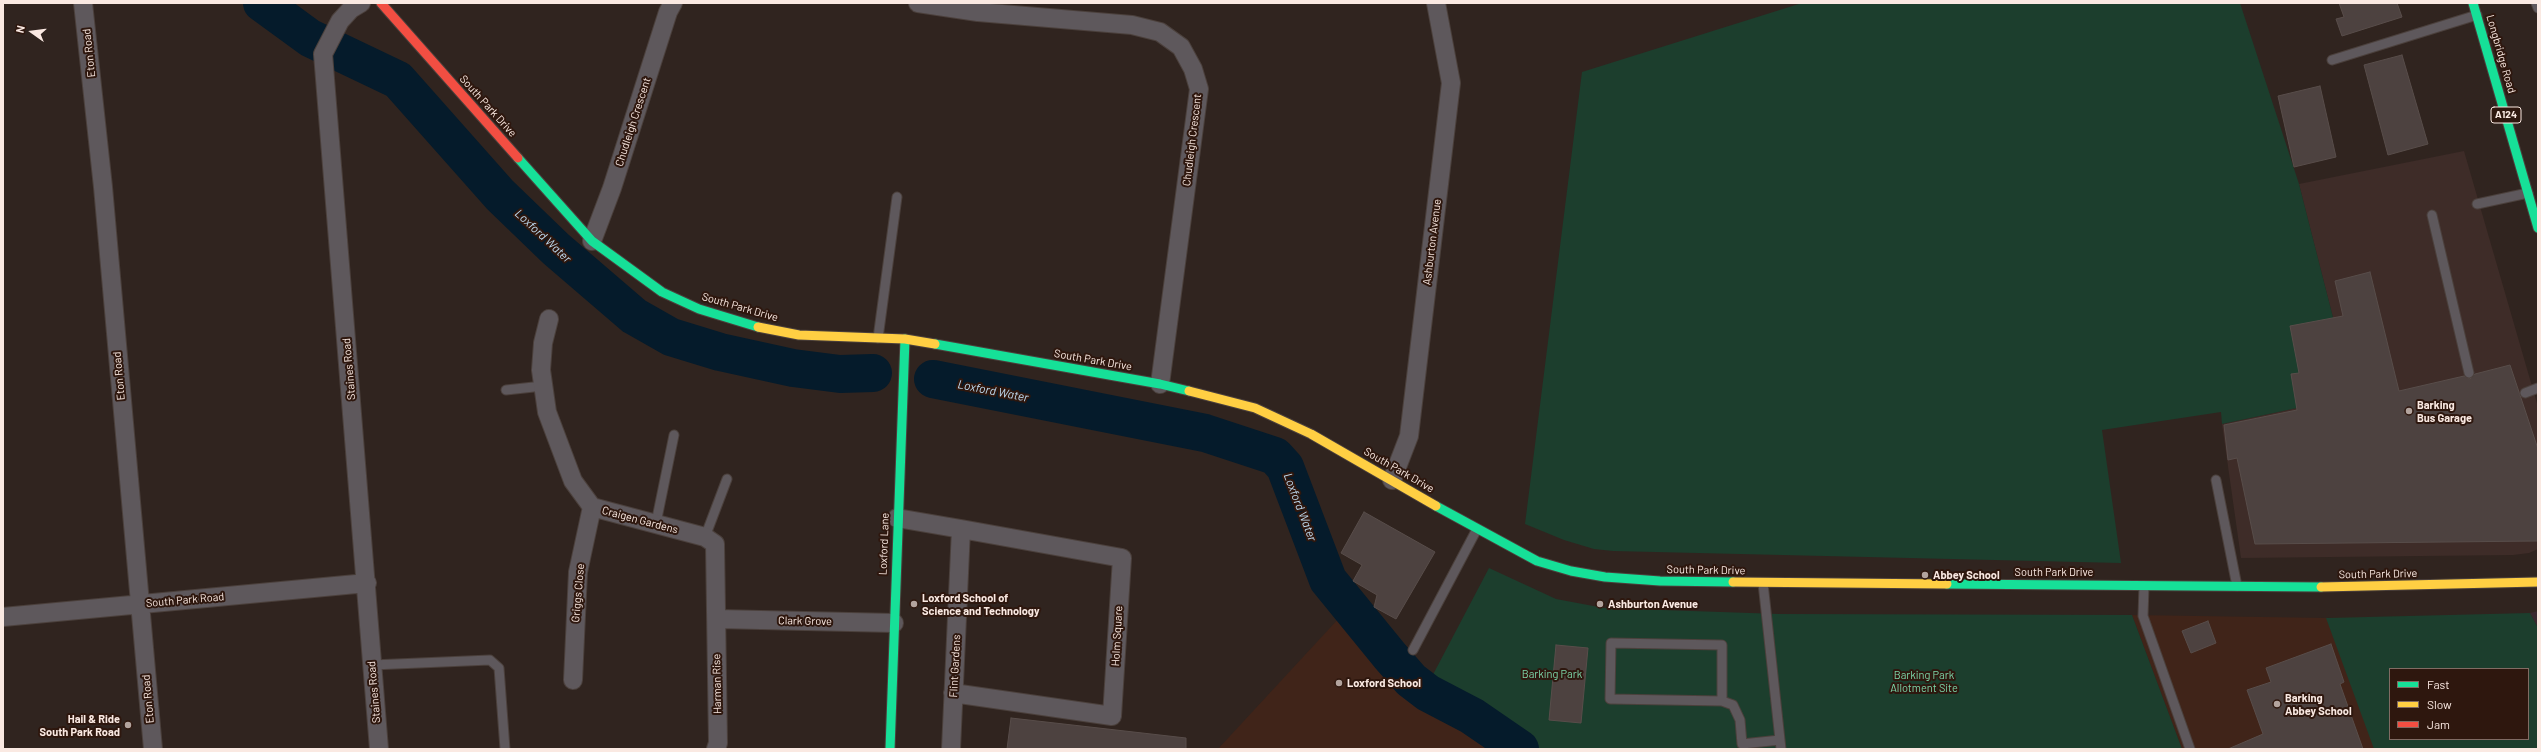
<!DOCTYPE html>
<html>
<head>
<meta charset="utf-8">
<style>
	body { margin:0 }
	#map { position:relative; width:2541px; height:752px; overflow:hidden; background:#30241f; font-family:Barlow,sans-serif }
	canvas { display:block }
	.frame { position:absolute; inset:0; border:4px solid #fae9e2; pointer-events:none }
	.legend { position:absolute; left:2389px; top:668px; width:140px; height:72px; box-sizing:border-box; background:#2e170e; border:1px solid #806b63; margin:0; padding:5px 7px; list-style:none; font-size:12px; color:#fae9e2 }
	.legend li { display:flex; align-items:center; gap:8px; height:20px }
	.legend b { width:20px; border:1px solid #806b63 }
	.north { position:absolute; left:12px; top:12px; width:40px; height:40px; -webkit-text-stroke:3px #2e170e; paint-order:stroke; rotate:284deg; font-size:11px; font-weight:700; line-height:16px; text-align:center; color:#fae9e2 }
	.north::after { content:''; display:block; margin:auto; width:14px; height:18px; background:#fae9e2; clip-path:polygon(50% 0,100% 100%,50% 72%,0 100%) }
</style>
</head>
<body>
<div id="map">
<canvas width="2541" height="752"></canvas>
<div class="frame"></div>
<ul class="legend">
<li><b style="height:5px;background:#16e098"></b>Fast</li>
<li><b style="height:5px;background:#ffcf43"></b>Slow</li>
<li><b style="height:5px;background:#f24e42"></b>Jam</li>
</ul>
<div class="north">N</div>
</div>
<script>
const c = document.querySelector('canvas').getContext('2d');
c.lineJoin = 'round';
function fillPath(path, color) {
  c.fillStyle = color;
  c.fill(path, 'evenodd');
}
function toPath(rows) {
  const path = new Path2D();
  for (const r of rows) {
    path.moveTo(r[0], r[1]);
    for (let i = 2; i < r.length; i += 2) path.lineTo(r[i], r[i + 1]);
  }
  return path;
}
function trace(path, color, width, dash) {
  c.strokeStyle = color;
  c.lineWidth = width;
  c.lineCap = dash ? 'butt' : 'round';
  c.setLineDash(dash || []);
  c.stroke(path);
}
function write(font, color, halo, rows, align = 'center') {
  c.font = font + ' Barlow,sans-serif';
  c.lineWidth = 4;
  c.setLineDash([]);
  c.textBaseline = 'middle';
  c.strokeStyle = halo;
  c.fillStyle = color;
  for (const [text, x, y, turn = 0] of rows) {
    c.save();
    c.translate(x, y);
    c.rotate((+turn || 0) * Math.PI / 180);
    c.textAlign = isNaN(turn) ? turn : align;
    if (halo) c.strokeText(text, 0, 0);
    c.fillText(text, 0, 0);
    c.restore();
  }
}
fillPath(toPath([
	[2538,611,2538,628,2530,613]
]), '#39282f');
fillPath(toPath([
	[2464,151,2538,407,2538,549,2529,553,2513,555,2241,558,2222,424,2353,396,2299,184]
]), '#3e2c28');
fillPath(toPath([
	[2132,615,2326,618,2448,616,2538,628,2538,749,2182,749],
	[2390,669,2528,669,2528,739,2390,739],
	[1341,616,1407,693,1462,723,1498,749,1218,749]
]), '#402419');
fillPath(toPath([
	[1802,3,2240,3,2299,184,2353,396,2222,424,2221,412,2102,430,2121,563,1613,551,1594,549,1564,540,1525,524,1582,72],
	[1489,568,1556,599,1604,608,1779,614,2132,615,2182,749,1531,749,1474,710,1427,686],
	[2530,613,2538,628,2538,749,2374,749,2326,618],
	[2390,669,2528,669,2528,739,2390,739]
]), '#1c3e2d');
trace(toPath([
	[262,3,310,38,398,80,500,195,556,249,634,316,671,337,720,352,793,368,840,374,873,373],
	[933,379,1205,433,1275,456,1285,467,1328,580,1390,656,1411,680,1428,693,1472,716,1520,749]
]), '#051b2b', 38);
const building = toPath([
	[2339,3,2397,3,2402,17,2342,36,2336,19,2344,17,2339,3],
	[2402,55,2428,144,2388,155,2364,65,2402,55],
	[2320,86,2336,157,2294,167,2278,96,2320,86],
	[2370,272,2399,391,2464,376,2470,379,2475,374,2510,365,2538,449,2538,541,2255,544,2237,458,2228,460,2224,425,2297,410,2291,374,2299,373,2290,326,2343,316,2335,281,2370,272],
	[1364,512,1435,552,1396,619,1374,607,1377,595,1353,581,1362,565,1341,553,1364,512],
	[2208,621,2216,643,2191,653,2182,631,2208,621],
	[2331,644,2344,682,2340,684,2363,749,2228,749,2263,734,2247,690,2271,682,2266,668,2331,644],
	[1556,645,1588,648,1581,723,1549,720,1556,645],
	[1011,718,1186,738,1186,749,1007,749,1011,718]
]);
fillPath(building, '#4d4240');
trace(building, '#584d4a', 1);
const lane = toPath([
	[2536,3,2538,8],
	[2332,60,2477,15],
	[2477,204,2528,193],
	[2432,215,2469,373],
	[878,338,897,197],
	[506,390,543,386],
	[2525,393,2538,388],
	[2216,480,2237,586],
	[656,523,674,435],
	[705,537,727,479],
	[1763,583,1781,749],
	[2144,586,2143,616,2190,749],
	[1413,650,1477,529],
	[372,665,490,660,499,668,505,749],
	[1722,701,1722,645,1611,643,1610,699,1722,701,1733,705,1740,720,1742,744,1780,740]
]);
const street = toPath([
	[83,3,103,187,153,749],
	[361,3,351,9,340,21,323,54,379,749],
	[918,3,978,12,1132,25,1160,32,1181,47,1193,69,1199,89,1160,384],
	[592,241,612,188,668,12,673,3],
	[549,319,543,343,541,370,547,412,573,481,592,507,705,537,715,544,718,743,716,749],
	[1392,480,1409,436,1451,83,1436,3],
	[897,518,961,529,951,749],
	[3,617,367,583],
	[717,619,894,623],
	[573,680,578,572,592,507],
	[953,693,1112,716,1122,558,961,529]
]);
const fast = toPath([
	[2473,3,2538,228],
	[518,158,592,241,662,292,699,309,758,327],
	[935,344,1160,384,1189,391],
	[1436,506,1537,561,1571,571,1605,577,1660,581,1733,582],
	[1947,584,2321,587],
	[890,749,905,339]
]);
const slow = toPath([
	[758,327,799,335,905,339,935,344],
	[1189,391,1255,408,1311,434,1436,506],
	[1733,582,1947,584],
	[2321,587,2538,582]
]);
const jam = toPath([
	[381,3,518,158]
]);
trace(lane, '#4b403c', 11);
trace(street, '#4b403c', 20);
trace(fast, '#4b403c', 11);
trace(slow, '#4b403c', 11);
trace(jam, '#4b403c', 11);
trace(lane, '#5e585c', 9);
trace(street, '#5e585c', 18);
trace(fast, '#16e098', 9);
trace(slow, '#ffcf43', 9);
trace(jam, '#f24e42', 9);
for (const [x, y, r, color] of [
	[2409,411,4,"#b3a49e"],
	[1925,575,4,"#b3a49e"],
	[914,604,4,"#b3a49e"],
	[1600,604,4,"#b3a49e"],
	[1339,683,4,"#b3a49e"],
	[2277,704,4,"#b3a49e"],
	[128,725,4,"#b3a49e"]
]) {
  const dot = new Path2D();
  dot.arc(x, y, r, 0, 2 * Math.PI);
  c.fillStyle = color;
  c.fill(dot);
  trace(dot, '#2e170e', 1.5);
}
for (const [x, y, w] of [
	[2506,115,30]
]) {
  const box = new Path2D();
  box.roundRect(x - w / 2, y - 8, w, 16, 3);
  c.fillStyle = '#2e170e';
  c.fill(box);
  trace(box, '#fae9e2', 1);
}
write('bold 10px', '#fae9e2', null, [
	["A124",2506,115]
]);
write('11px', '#fae9e2', '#2e170e', [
	["Eton Road",89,53,-96],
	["Longbridge Road",2501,54,74],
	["South Park Drive",488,106,48],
	["Chudleigh Crescent",633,122,-72],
	["Chudleigh Crescent",1192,140,-83],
	["Ashburton Avenue",1432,242,-83],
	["South Park Drive",740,307,16],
	["South Park Drive",1093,360,10],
	["Staines Road",349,369,-95],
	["Eton Road",119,376,-95],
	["South Park Drive",1399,470,30],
	["Craigen Gardens",640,520,15],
	["Loxford Lane",884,544,-88],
	["South Park Drive",1706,570,1],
	["South Park Drive",2054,572],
	["South Park Drive",2378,574,-1],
	["Griggs Close",578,593,-85],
	["South Park Road",185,600,-5],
	["Clark Grove",805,621,1],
	["Holm Square",1117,636,-87],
	["Flint Gardens",955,666,-87],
	["Harman Rise",717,684,-91],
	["Staines Road",374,692,-95],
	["Eton Road",148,699,-95]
]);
write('bold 11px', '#fae9e2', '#2e170e', [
	["Barking",2417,405],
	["Bus Garage",2417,418],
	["Abbey School",1933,575],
	["Loxford School of",922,598],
	["Science and Technology",922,611],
	["Ashburton Avenue",1608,604],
	["Loxford School",1347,683],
	["Barking",2285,698],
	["Abbey School",2285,711],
	["Hail & Ride",120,719,"right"],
	["South Park Road",120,732,"right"]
], 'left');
write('11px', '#7cd6a9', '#2e170e', [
	["Barking Park",1552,674],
	["Barking Park",1924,675],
	["Allotment Site",1924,688]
]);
write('italic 12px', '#c0ddf3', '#2e170e', [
	["Loxford Water",543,236,43],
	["Loxford Water",993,391,11],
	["Loxford Water",1300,507,69]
]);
</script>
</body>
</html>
